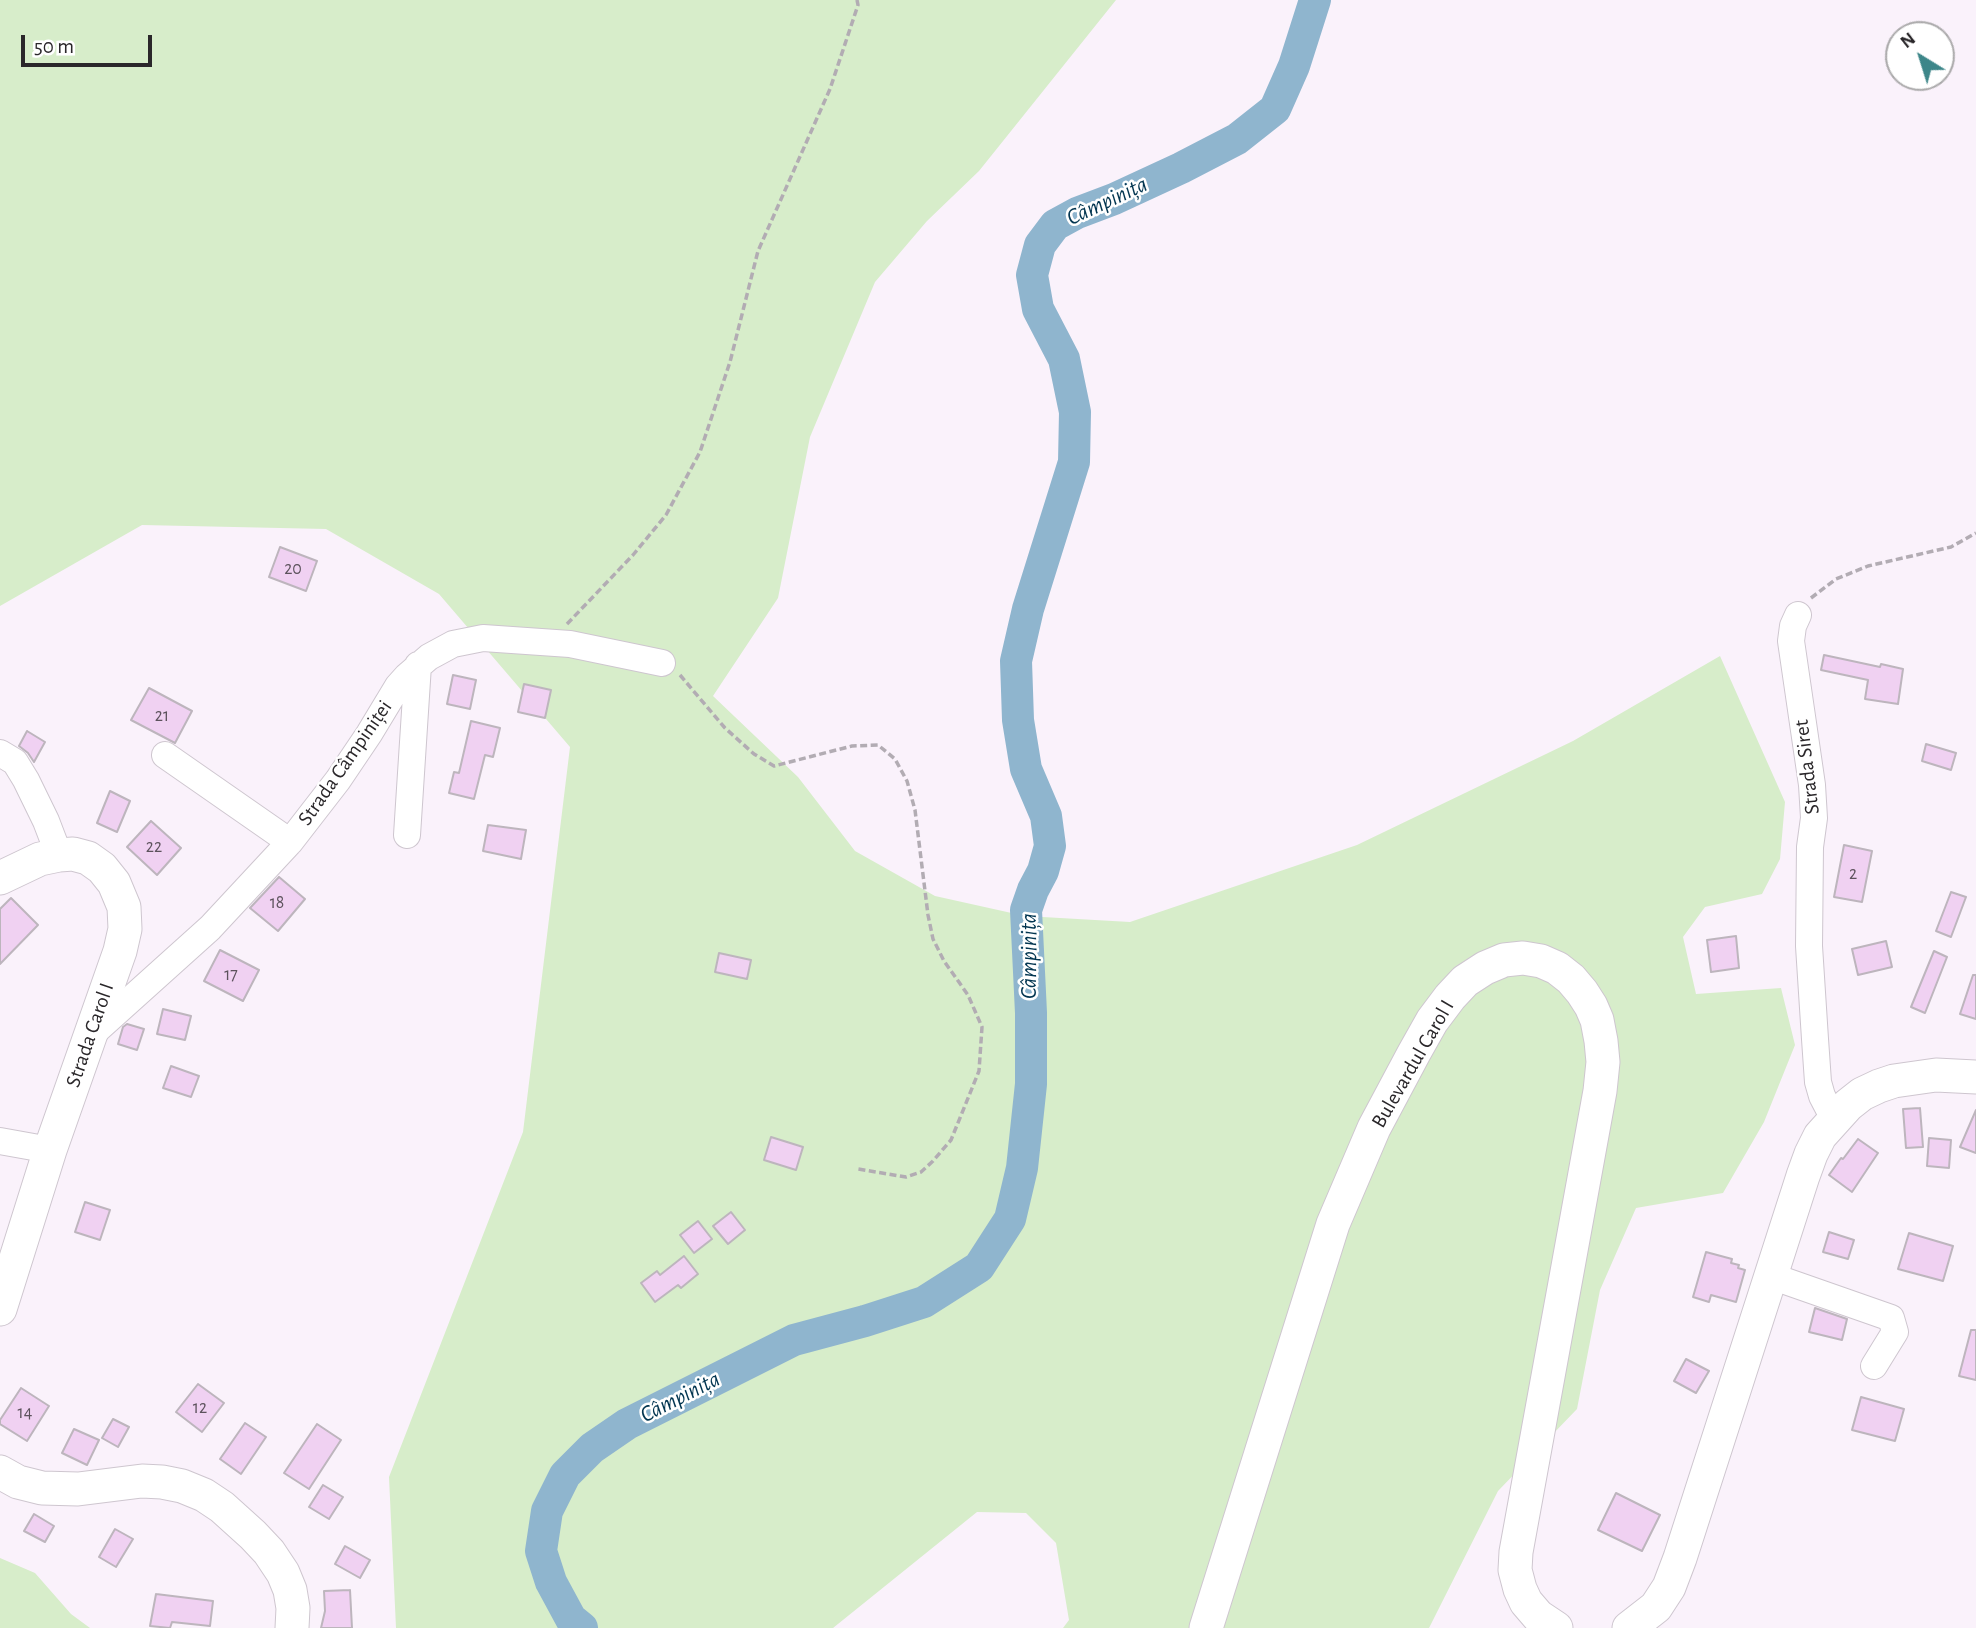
<!DOCTYPE html>
<html>
<head>
<meta charset="utf-8">
<style>
	body { margin:0 }
	#map { position:relative; width:1976px; height:1628px; overflow:hidden; background:#faf2fb; font-family:"Alegreya Sans",sans-serif }
	canvas { display:block }
	.north { position:absolute; left:1885px; top:21px; width:70px; height:70px; box-sizing:border-box; background:#fff; border:2px solid #aaa9aa; border-radius:50%; rotate:322deg; font-size:19px; font-weight:700; line-height:28px; text-align:center; color:#2a272a }
	.north::after { content:''; display:block; margin:auto; width:24px; height:32px; background:#3d8689; clip-path:polygon(50% 0,100% 100%,50% 72%,0 100%) }
	.scale { position:absolute; left:21px; top:35px; width:131px; height:32px; box-sizing:border-box; border:4px solid #2a272a; border-top:0; padding-left:9px; font-size:21px; line-height:24px; white-space:nowrap; color:#2a272a; -webkit-text-stroke:5px #fff; paint-order:stroke }
</style>
</head>
<body>
<div id="map">
<canvas width="1976" height="1628"></canvas>
<div class="north">N</div>
<div class="scale">50 m</div>
</div>
<script>
const c = document.querySelector('canvas').getContext('2d');
c.lineJoin = 'round';
function fillPath(path, color) {
  c.fillStyle = color;
  c.fill(path, 'evenodd');
}
function toPath(rows) {
  const path = new Path2D();
  for (const r of rows) {
    path.moveTo(r[0], r[1]);
    for (let i = 2; i < r.length; i += 2) path.lineTo(r[i], r[i + 1]);
  }
  return path;
}
function trace(path, color, width, dash) {
  c.strokeStyle = color;
  c.lineWidth = width;
  c.lineCap = dash ? 'butt' : 'round';
  c.setLineDash(dash || []);
  c.stroke(path);
}
function write(font, color, halo, rows, align = 'center') {
  c.font = font + ' "Alegreya Sans",sans-serif';
  c.lineWidth = 5;
  c.setLineDash([]);
  c.textBaseline = 'middle';
  c.strokeStyle = halo;
  c.fillStyle = color;
  for (const [text, x, y, turn = 0] of rows) {
    c.save();
    c.translate(x, y);
    c.rotate((+turn || 0) * Math.PI / 180);
    c.textAlign = isNaN(turn) ? turn : align;
    if (halo) c.strokeText(text, 0, 0);
    c.fillText(text, 0, 0);
    c.restore();
  }
}
fillPath(toPath([
	[0,0,1116,0,979,171,927,221,875,282,810,437,778,598,713,696,798,777,855,851,935,896,1025,916,1130,922,1357,845,1573,741,1720,656,1785,802,1780,859,1762,894,1705,907,1683,937,1696,994,1781,988,1795,1045,1764,1122,1723,1193,1636,1208,1600,1290,1577,1409,1498,1491,1429,1628,1063,1628,1069,1620,1056,1543,1026,1513,977,1512,833,1628,396,1628,389,1477,523,1132,570,747,439,594,326,529,142,525,0,606],
	[0,1558,35,1573,71,1614,90,1628,0,1628]
]), '#d7edca');
trace(toPath([
	[582,1628,571,1619,551,1582,541,1551,547,1511,565,1475,592,1448,627,1424,794,1340,865,1321,924,1302,979,1267,1010,1219,1022,1168,1031,1084,1031,1013,1026,910,1033,890,1043,871,1050,846,1046,816,1026,769,1018,720,1016,661,1028,609,1074,462,1075,412,1064,359,1038,309,1032,275,1040,245,1055,225,1077,213,1114,199,1181,168,1237,139,1275,109,1294,66,1315,0]
]), '#8fb5ce', 32);
const building = toPath([
	[280,547,317,561,306,591,269,577,280,547],
	[1824,655,1880,667,1881,664,1903,669,1898,704,1865,699,1868,680,1821,670,1824,655],
	[453,675,476,680,470,709,447,704,453,675],
	[524,684,551,690,545,718,518,712,524,684],
	[149,688,192,711,175,743,131,720,149,688],
	[471,721,500,728,493,757,485,755,474,799,449,793,454,772,459,773,471,721],
	[27,731,45,742,34,762,28,753,19,746,27,731],
	[1926,744,1956,753,1951,770,1922,761,1926,744],
	[110,791,130,801,117,832,97,823,110,791],
	[151,821,181,848,157,875,127,847,151,821],
	[488,825,526,830,521,859,483,851,488,825],
	[1844,845,1872,851,1862,902,1834,897,1844,845],
	[279,877,305,899,278,931,250,908,279,877],
	[1951,892,1966,897,1951,937,1936,931,1951,892],
	[11,898,38,925,0,964,0,909,11,898],
	[1736,936,1739,968,1711,972,1707,940,1736,936],
	[1886,941,1892,967,1858,975,1852,949,1886,941],
	[220,950,259,970,243,1001,204,981,220,950],
	[1934,951,1947,957,1925,1013,1911,1007,1934,951],
	[719,953,751,960,747,979,715,972,719,953],
	[1973,975,1976,975,1976,1019,1960,1014,1973,975],
	[163,1009,191,1016,185,1040,157,1034,163,1009],
	[127,1024,144,1029,137,1050,118,1044,123,1027,127,1024],
	[171,1066,199,1076,191,1097,163,1088,171,1066],
	[1920,1108,1923,1147,1906,1148,1903,1109,1920,1108],
	[1976,1110,1976,1153,1960,1147,1976,1110],
	[771,1137,803,1147,796,1170,764,1160,771,1137],
	[1929,1138,1951,1140,1949,1168,1927,1166,1929,1138],
	[1858,1139,1878,1153,1852,1192,1829,1175,1841,1158,1843,1159,1858,1139],
	[85,1202,110,1210,100,1240,75,1232,85,1202],
	[731,1212,745,1230,728,1244,713,1226,731,1212],
	[698,1221,712,1239,694,1253,680,1235,698,1221],
	[1829,1232,1854,1240,1848,1259,1823,1252,1829,1232],
	[1909,1233,1953,1246,1943,1281,1898,1269,1909,1233],
	[1706,1252,1732,1259,1731,1263,1739,1265,1738,1268,1745,1270,1736,1302,1711,1295,1709,1302,1693,1297,1706,1252],
	[684,1256,698,1274,681,1288,678,1285,655,1302,641,1283,657,1271,660,1275,684,1256],
	[1815,1308,1847,1319,1842,1340,1809,1332,1815,1308],
	[1971,1330,1976,1330,1976,1380,1959,1376,1971,1330],
	[1686,1359,1709,1371,1696,1393,1674,1381,1686,1359],
	[198,1384,224,1403,202,1432,176,1412,198,1384],
	[21,1388,49,1406,27,1441,0,1424,0,1420,21,1388],
	[1861,1397,1904,1409,1895,1441,1852,1430,1861,1397],
	[113,1419,129,1427,118,1447,102,1438,113,1419],
	[245,1423,266,1437,241,1474,220,1459,245,1423],
	[317,1424,341,1440,309,1489,284,1473,317,1424],
	[74,1429,99,1440,87,1465,62,1453,74,1429],
	[323,1485,343,1497,329,1519,309,1507,323,1485],
	[1616,1493,1660,1515,1642,1551,1598,1530,1616,1493],
	[34,1514,54,1526,45,1542,24,1531,34,1514],
	[115,1529,133,1539,116,1567,99,1557,115,1529],
	[345,1546,370,1560,360,1578,335,1564,345,1546],
	[350,1590,352,1628,321,1628,325,1611,324,1591,350,1590],
	[156,1594,213,1601,210,1626,172,1622,170,1628,150,1626,156,1594]
]);
fillPath(building, '#f0d1f2');
trace(building, '#bdb5bd', 2);
const minor = toPath([
	[1798,615,1793,626,1791,641,1812,785,1814,818,1810,847,1809,946,1815,1039,1818,1082,1822,1096,1834,1119],
	[0,753,15,762,26,780,46,821,59,855],
	[165,755,290,842],
	[407,835,418,665],
	[91,1035,210,928,290,842,338,780,369,734,398,686,407,676,429,657,453,644,483,638,570,644,662,663],
	[0,1141,50,1150],
	[1771,1276,1891,1318,1895,1332,1874,1366]
]);
const major = toPath([
	[0,878,40,859,59,855,73,854,88,858,102,868,114,883,124,907,125,929,120,951,50,1150,0,1309],
	[0,1472,18,1482,42,1488,78,1489,142,1481,162,1482,182,1486,204,1495,222,1507,253,1535,269,1552,283,1573,290,1590,293,1608,292,1628],
	[1206,1628,1333,1224,1374,1128,1414,1053,1432,1021,1450,997,1465,981,1485,968,1504,960,1523,958,1541,961,1557,968,1571,979,1582,992,1591,1006,1597,1020,1601,1041,1603,1062,1600,1091,1516,1552,1515,1570,1520,1589,1526,1602,1538,1616,1556,1628],
	[1629,1628,1656,1607,1669,1587,1680,1558,1803,1176,1811,1154,1820,1136,1848,1105,1862,1094,1879,1086,1894,1081,1936,1075,1976,1077]
]);
trace(minor, '#cec6cf', 28);
trace(major, '#cec6cf', 35);
trace(toPath([
	[1811,598,1836,579,1868,566,1951,547,1976,533],
	[567,624,633,555,666,515,700,452,730,362,758,251,830,89,858,5,857,0],
	[680,675,725,728,754,754,774,766,852,746,878,745,895,759,907,781,915,810,928,915,933,939,944,961,968,995,982,1027,979,1071,951,1140,933,1161,921,1172,906,1177,858,1169]
]), '#b2acb3', 3.5, [7, 3.5]);
trace(minor, '#fff', 26);
trace(major, '#fff', 33);
write('18px', '#5c525c', null, [
	["20",293,569],
	["21",162,716],
	["22",154,847],
	["2",1853,874],
	["18",277,903],
	["17",231,975],
	["12",200,1408],
	["14",25,1413]
]);
write('21px', '#2a272a', '#fff', [
	["Strada Câmpiniței",345,763,-55],
	["Strada Siret",1807,767,-97],
	["Strada Carol I",90,1035,-71],
	["Bulevardul Carol I",1413,1064,-60]
]);
write('italic 23px', '#023550', '#fff', [
	["Câmpinița",1107,201,-25],
	["Câmpinița",1029,956,-90],
	["Câmpinița",680,1397,-27]
]);
</script>
</body>
</html>
